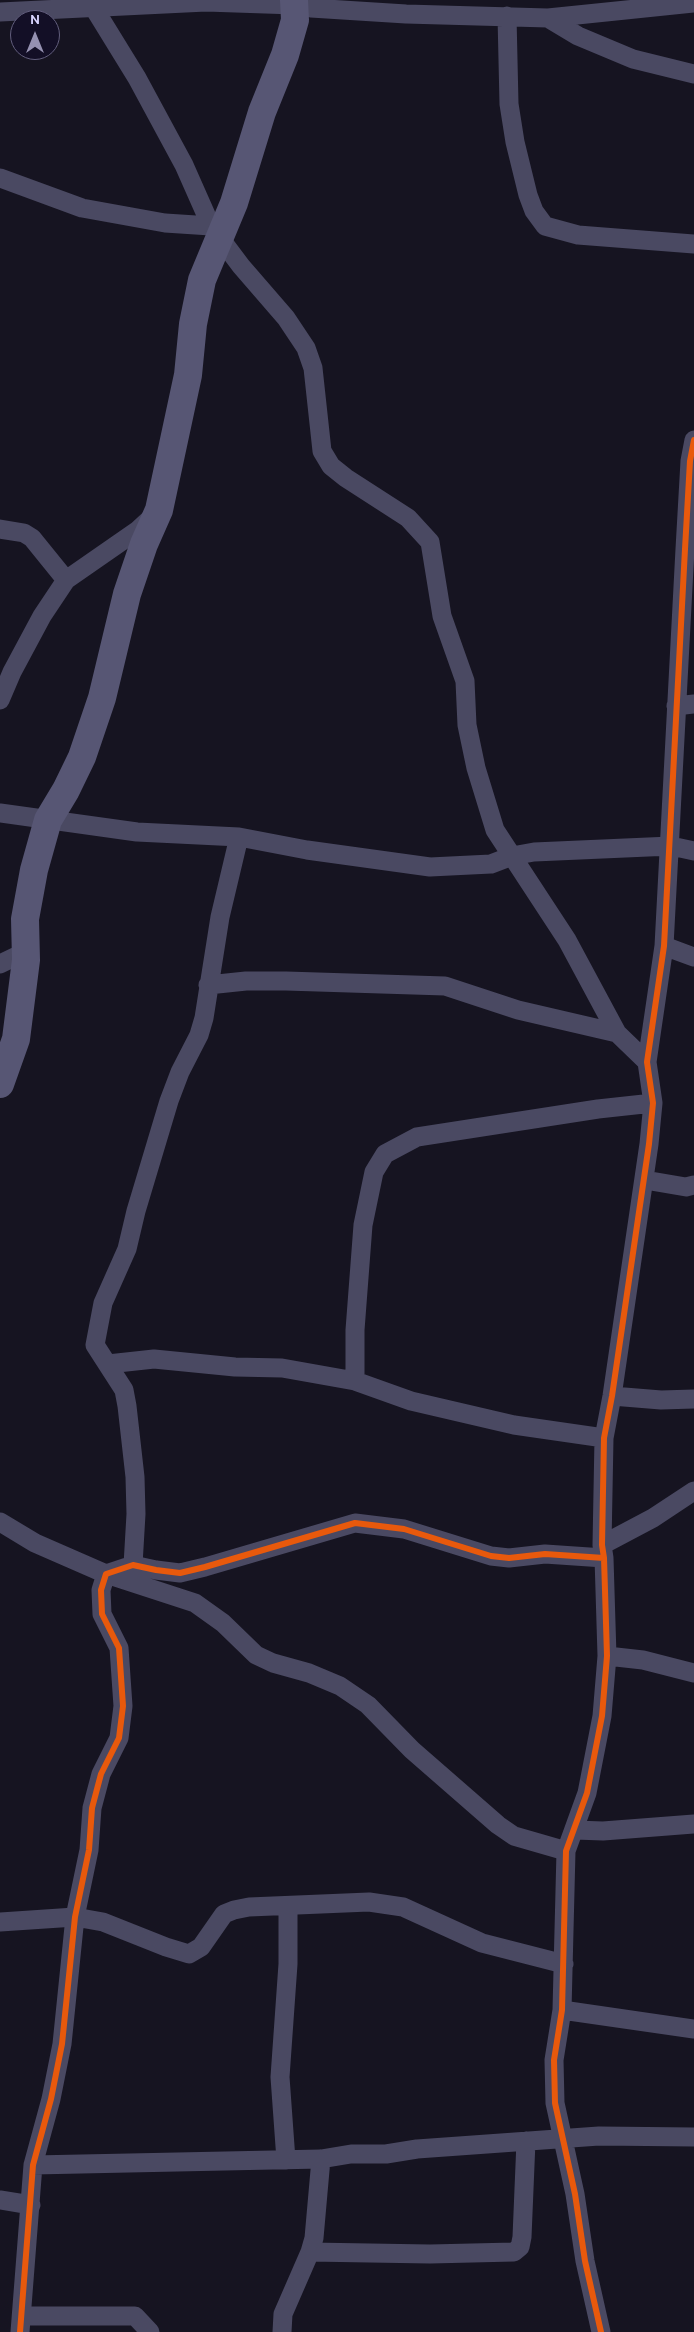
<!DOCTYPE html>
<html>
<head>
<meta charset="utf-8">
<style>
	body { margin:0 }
	#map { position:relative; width:694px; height:2332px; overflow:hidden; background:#161421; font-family:Overpass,sans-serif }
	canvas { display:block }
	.north { position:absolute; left:10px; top:10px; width:50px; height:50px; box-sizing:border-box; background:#130f26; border:1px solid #625e7d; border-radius:50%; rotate:0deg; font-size:14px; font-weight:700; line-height:20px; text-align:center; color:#d9d4ff }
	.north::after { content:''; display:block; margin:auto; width:18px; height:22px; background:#9591b1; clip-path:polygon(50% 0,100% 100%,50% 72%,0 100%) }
</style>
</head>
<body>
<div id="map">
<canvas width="694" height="2332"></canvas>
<div class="north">N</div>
</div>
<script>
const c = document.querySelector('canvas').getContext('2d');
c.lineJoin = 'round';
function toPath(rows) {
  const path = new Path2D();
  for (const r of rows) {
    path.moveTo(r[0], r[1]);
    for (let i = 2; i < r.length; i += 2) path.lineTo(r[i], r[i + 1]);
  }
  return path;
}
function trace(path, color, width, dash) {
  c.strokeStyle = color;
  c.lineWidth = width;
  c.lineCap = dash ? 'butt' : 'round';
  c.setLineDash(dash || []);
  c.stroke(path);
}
trace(toPath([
	[89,0,137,78,184,165,211,226,241,266,286,318,306,348,313,368,322,451,331,466,346,478,408,518,430,542,442,616,465,681,467,725,476,768,495,830,567,940,617,1033,647,1062],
	[0,12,206,2,295,5,311,8,406,14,548,18,694,3],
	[507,16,509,104,515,142,528,195,534,211,545,226,578,235,694,244],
	[548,18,578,36,633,59,694,74],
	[0,178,82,208,165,223,211,226],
	[0,529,24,533,32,538,66,580],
	[0,700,12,672,42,616,66,580,138,530,151,518],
	[676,706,694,704],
	[0,813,137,832,239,837,307,850,430,867,491,864,512,856,534,852,671,846,694,851],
	[664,946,694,957],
	[0,964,25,952],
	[208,985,246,981,286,981,445,986,518,1010,617,1033],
	[645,1180,686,1187,694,1185],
	[108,1364,154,1359,235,1367,282,1368,355,1381,411,1401,514,1425,604,1438],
	[355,1381,355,1330,363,1225,374,1172,385,1154,417,1137,598,1109,653,1103],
	[612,1396,661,1400,694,1399],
	[0,1522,35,1543,106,1574,195,1603,223,1623,256,1655,273,1663,309,1673,340,1686,368,1705,412,1750,498,1825,514,1836,566,1851],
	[602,1545,653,1518,694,1491],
	[133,1565,136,1514,135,1477,127,1406,124,1390,95,1345,103,1303,127,1249,136,1211,169,1101,180,1072,199,1035,204,1018,220,917,239,837],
	[607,1656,643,1660,694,1673],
	[575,1830,603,1831,694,1824],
	[0,1922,75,1917,103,1922,166,1947,189,1954,201,1947,224,1914,234,1910,249,1907,369,1902,403,1907,482,1943,564,1964],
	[562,2010,694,2029],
	[286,2160,280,2077,288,1964,288,1906],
	[33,2165,321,2159,351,2154,386,2154,417,2149,599,2136,694,2137],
	[0,2200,31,2205],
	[310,2252,430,2254,514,2252,520,2247,522,2237,526,2141],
	[23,2316,135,2316,150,2332],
	[20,2332,33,2165,51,2099,62,2044,75,1917,89,1850,92,1808,101,1774,119,1738,123,1706,119,1648,102,1614,101,1590,106,1574,133,1565,156,1570,180,1573,205,1567,355,1523,404,1529,491,1556,509,1558,545,1554,604,1558],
	[282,2332,283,2314,310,2252,314,2238,321,2159],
	[601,2332,585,2261,575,2194,555,2103,554,2060,562,2010,566,1851,587,1793,602,1716,607,1656,604,1558,602,1545,604,1438,612,1396,649,1144,653,1103,647,1062,664,946,685,549,690,461,694,440]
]), '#4a4962', 19);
trace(toPath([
	[0,1084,16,1039,26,960,25,919,34,870,48,820,66,790,82,757,102,698,127,594,144,544,159,510,188,375,193,324,202,280,234,203,262,112,285,55,295,20,294,0]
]), '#575674', 28);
trace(toPath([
	[20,2332,33,2165,51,2099,62,2044,75,1917,89,1850,92,1808,101,1774,119,1738,123,1706,119,1648,102,1614,101,1590,106,1574,133,1565,156,1570,180,1573,205,1567,355,1523,404,1529,491,1556,509,1558,545,1554,604,1558],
	[601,2332,585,2261,575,2194,555,2103,554,2060,562,2010,566,1851,587,1793,602,1716,607,1656,604,1558,602,1545,604,1438,612,1396,649,1144,653,1103,647,1062,664,946,685,549,690,461,694,440]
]), '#e8590c', 6);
</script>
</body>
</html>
